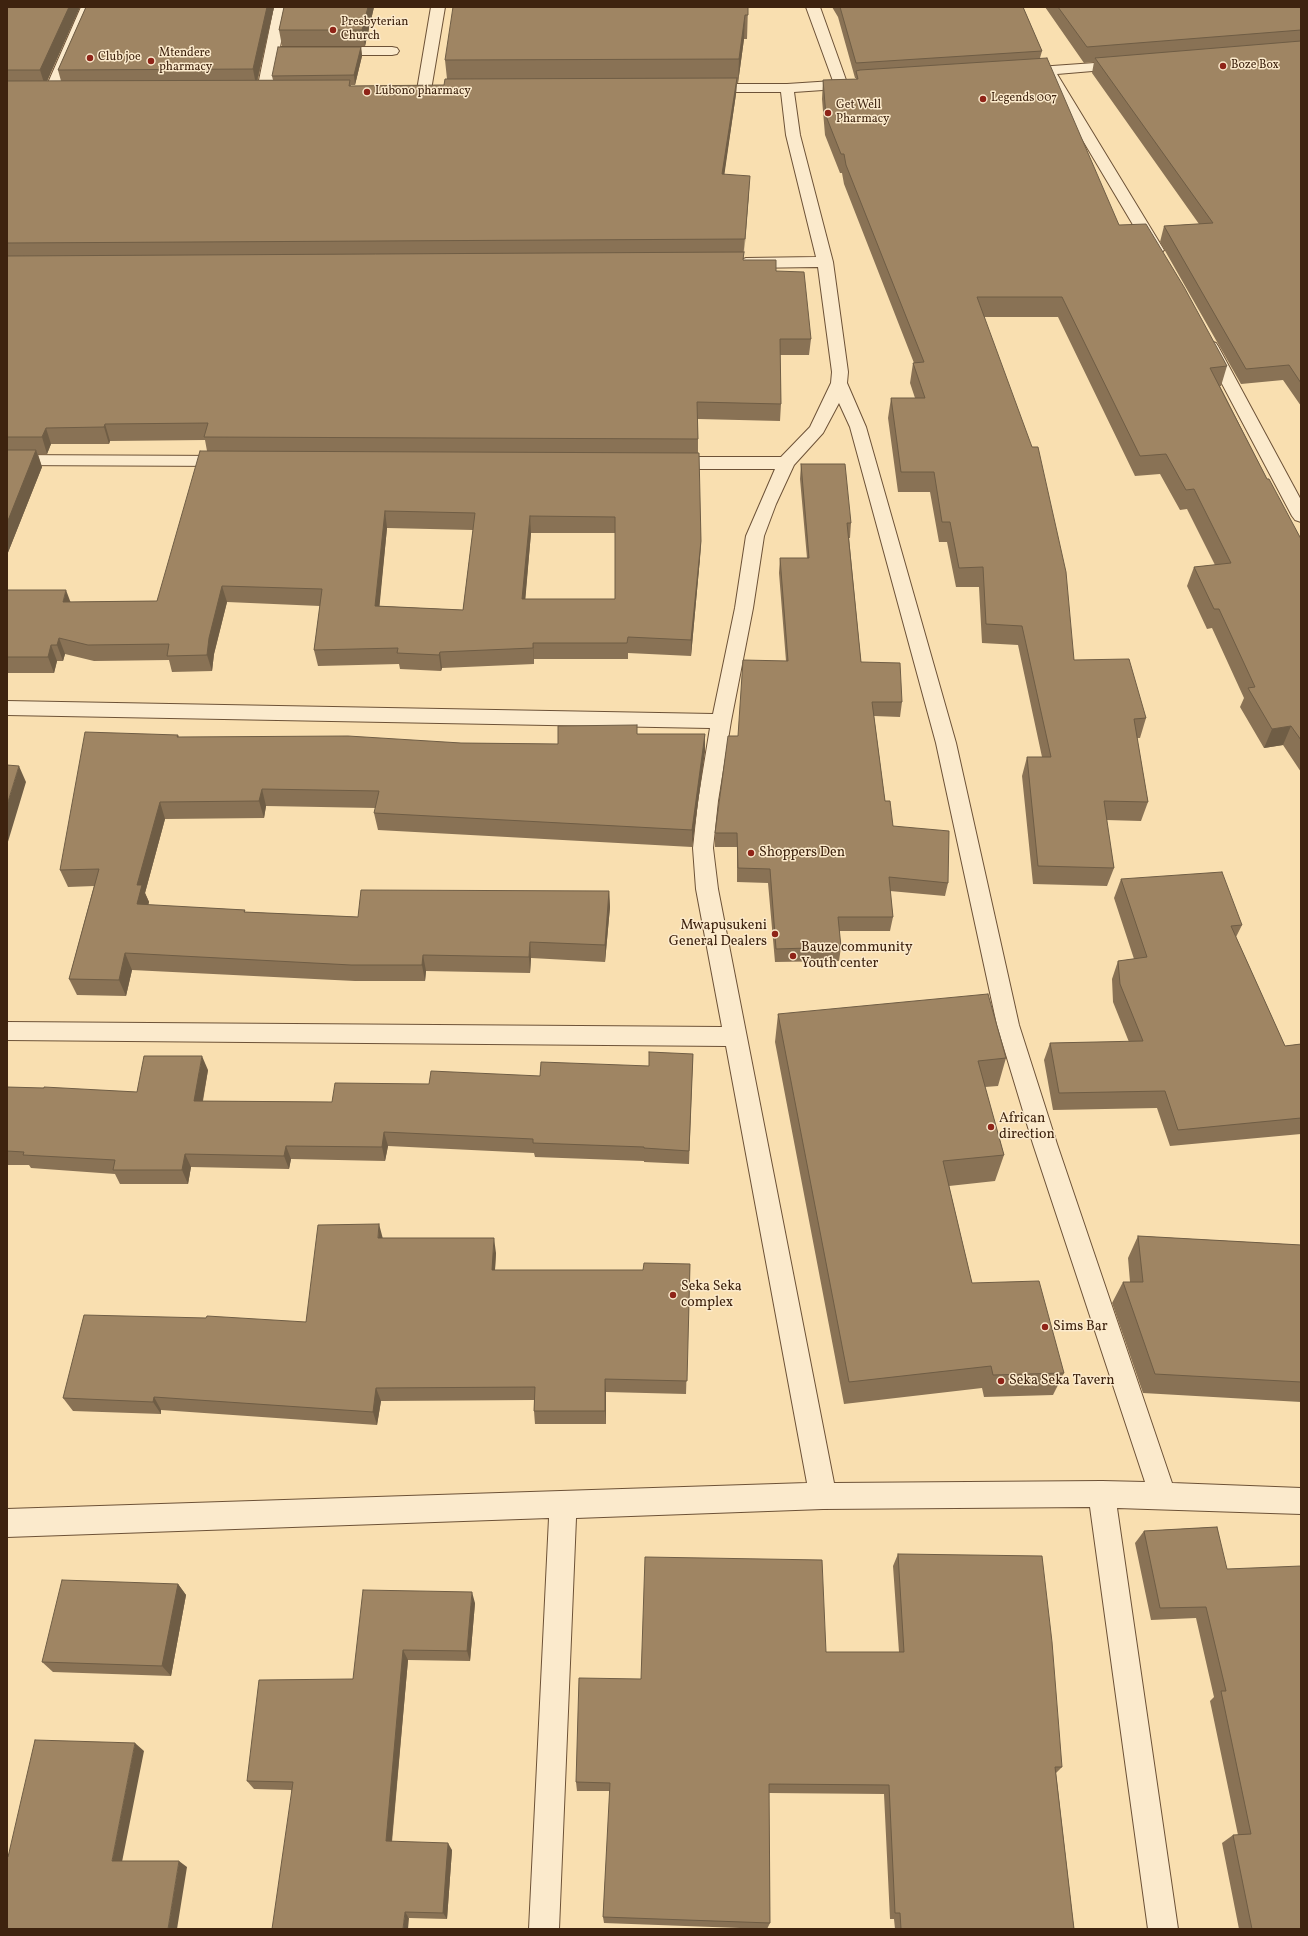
<!DOCTYPE html>
<html>
<head>
<meta charset="utf-8">
<style>
	body { margin:0 }
	#map { position:relative; width:1308px; height:1936px; overflow:hidden; background:#f9dfb0; font-family:Vollkorn,serif }
	canvas { display:block }
	.frame { position:absolute; inset:0; border:8px solid #3e230f; pointer-events:none }
</style>
</head>
<body>
<div id="map">
<canvas width="1308" height="1936"></canvas>
<div class="frame"></div>
</div>
<script>
const c = document.querySelector('canvas').getContext('2d');
c.lineJoin = 'round';
function toPath(rows) {
  const path = new Path2D();
  for (const r of rows) {
    path.moveTo(r[0], r[1]);
    for (let i = 2; i < r.length; i += 2) path.lineTo(r[i], r[i + 1]);
  }
  return path;
}
function trace(path, color, width, dash) {
  c.strokeStyle = color;
  c.lineWidth = width;
  c.lineCap = dash ? 'butt' : 'round';
  c.setLineDash(dash || []);
  c.stroke(path);
}
function fillPath(path, color) {
  c.fillStyle = color;
  c.fill(path, 'evenodd');
}
function write(font, color, halo, rows, align = 'center') {
  c.font = font + ' Vollkorn,serif';
  c.lineWidth = 3;
  c.setLineDash([]);
  c.textBaseline = 'middle';
  c.strokeStyle = halo;
  c.fillStyle = color;
  for (const [text, x, y, turn = 0] of rows) {
    c.save();
    c.translate(x, y);
    c.rotate((+turn || 0) * Math.PI / 180);
    c.textAlign = isNaN(turn) ? turn : align;
    if (halo) c.strokeText(text, 0, 0);
    c.fillText(text, 0, 0);
    c.restore();
  }
}
const lane = toPath([
	[81,7,95,7,58,92,56,95,46,95,44,92,81,7],
	[274,7,288,7,280,47,392,47,397,48,399,51,397,54,392,55,278,55,271,90,269,93,259,93,257,90,274,7],
	[431,7,445,7,431,90,429,93,424,94,419,93,417,90,431,7]
]);
const street = toPath([
	[806,7,820,7,846,80,857,81,859,84,857,87,852,88,794,92,800,135,833,262,848,372,847,383,866,427,956,743,1019,1025,1057,1144,1172,1483,1301,1488,1301,1514,1117,1508,1178,1929,1148,1929,1090,1507,823,1509,576,1518,559,1929,529,1929,549,1518,7,1537,7,1509,807,1483,726,1046,7,1040,7,1022,722,1027,696,889,693,848,698,801,710,728,7,715,7,701,713,714,735,608,746,536,775,469,668,469,662,467,659,463,662,459,668,457,781,457,810,427,831,383,832,372,818,267,746,268,741,266,738,263,741,260,746,258,816,257,786,135,781,92,706,92,701,91,699,88,701,85,706,84,787,84,833,81,806,7],
	[839,403,850,427,936,743,997,1025,1033,1144,1145,1482,1102,1481,834,1483,718,889,713,848,718,801,731,721,753,608,764,536,776,504,794,465,823,433,839,403],
	[1123,61,1128,62,1130,65,1128,68,1057,74,1164,250,1161,253,1156,255,1151,253,1148,250,1044,75,1024,76,1019,75,1017,72,1019,69,1024,68,1123,61],
	[1210,341,1216,343,1218,346,1301,500,1301,522,1295,520,1292,516,1202,346,1204,343,1210,341],
	[7,455,228,456,234,457,237,461,234,465,228,466,7,465,7,455]
]);
trace(lane, '#6d5237', 2);
trace(street, '#6d5237', 2);
fillPath(lane, '#fbeacc');
fillPath(street, '#fbeacc');
fillPath(toPath([
	[7,7,80,7,47,81,61,81,58,70,86,7,274,7,258,80,273,80,272,76,361,47,362,56,355,85,351,85,351,86,444,85,447,79,445,60,748,7,747,39,744,39,738,83,737,83,736,94,724,174,749,192,743,260,776,271,811,339,809,355,780,355,781,404,780,421,698,419,698,453,701,541,700,558,691,656,628,653,628,659,534,659,534,664,442,668,441,671,400,669,399,664,318,666,314,650,320,606,227,602,214,654,212,671,172,672,169,660,94,661,65,654,63,661,57,661,54,673,7,673,7,590,71,602,157,601,207,451,205,440,110,441,109,444,51,444,47,454,38,454,42,467,7,555],
	[387,528,473,530,463,610,379,606],
	[531,533,615,533,615,599,525,599],
	[284,7,374,7,365,46,282,46,279,30],
	[832,7,1023,7,1042,51,1040,58,1119,225,1227,366,1221,386,1220,386,1267,479,1301,539,1301,772,1283,745,1264,748,1240,707,1244,698,1212,628,1207,629,1187,586,1194,567,1215,565,1187,509,1180,510,1160,474,1135,476,1058,317,984,317,1074,660,1146,718,1140,738,1137,738,1148,802,1141,821,1106,820,1114,868,1107,886,1033,884,1022,776,1027,757,1042,757,1018,645,982,643,979,587,956,587,947,542,939,542,930,492,898,492,888,418,891,398,915,398,910,383,913,363,914,363,844,184,842,173,840,173,825,135,822,99,823,80,856,79,856,78,855,78,838,17],
	[1045,7,1301,7,1301,406,1283,380,1241,384,1160,242,1164,226,1199,224,1092,73,1094,62,1084,63],
	[801,464,851,523,850,538,849,538,861,662,902,702,900,717,874,716,885,801,893,826,948,883,945,896,890,891,893,917,890,931,839,931,841,947,839,961,775,962,768,883,737,882,737,847,715,847,715,833,738,736,786,661,779,573,780,558,807,558,800,479],
	[637,734,705,734,705,751,692,847,378,830,374,813,376,808,266,806,264,818,165,819,145,893,149,902,148,905,245,910,245,912,358,917,609,891,610,907,605,962,531,958,530,973,426,971,425,981,355,981,132,970,126,996,77,995,69,979,94,886,68,887,60,870,178,735,179,737,461,743,558,744],
	[1121,879,1242,925,1236,937,1285,1046,1301,1044,1301,1134,1170,1146,1157,1108,1053,1110,1044,1060,1050,1043,1129,1042,1113,1002,1112,979,1118,961,1134,959,1114,898],
	[778,1014,1006,1058,998,1086,985,1087,1004,1155,995,1181,949,1186,972,1283,1064,1373,1053,1395,984,1397,982,1388,844,1404,775,1042],
	[693,1054,689,1164,644,1162,644,1161,535,1157,534,1153,388,1146,385,1161,291,1159,289,1169,191,1167,188,1184,120,1184,115,1174,31,1168,29,1165,7,1165,7,1087,137,1092,208,1070,203,1101,332,1102,429,1084,540,1076,649,1066],
	[1138,1236,1301,1245,1301,1402,1143,1393,1112,1303,1123,1282,1130,1282,1128,1258],
	[383,1238,496,1253,495,1270,643,1270,690,1264,686,1394,606,1392,606,1424,535,1424,534,1411,534,1400,381,1401,377,1425,161,1410,161,1414,73,1411,63,1398,306,1322],
	[1217,1527,1301,1929,1239,1929,1222,1843,1233,1835,1238,1835,1210,1701,1214,1697,1196,1618,1151,1620,1135,1543,1144,1531],
	[898,1554,1062,1767,1056,1773,1074,1929,895,1929,894,1919,890,1919,884,1794,769,1793,770,1923,767,1929,604,1923,603,1917,610,1791,577,1791,576,1782,641,1679,826,1652,899,1652,893,1566],
	[178,1584,186,1595,171,1676,53,1672,42,1662],
	[475,1603,470,1661,408,1660,392,1842,452,1850,447,1919,409,1918,291,1790,254,1789,247,1781,353,1679]
]), '#897255');
fillPath(toPath([
	[69,7,80,7,45,86,40,70],
	[267,7,274,7,256,85,253,69],
	[368,7,374,7,365,46,362,30],
	[745,15,744,39,738,83,739,59],
	[361,47,362,56,355,85,354,75],
	[737,78,736,94,722,191,722,174],
	[750,176,749,192,744,256,745,239],
	[105,424,110,441,109,444,104,427],
	[46,428,51,444,47,454,42,437],
	[36,450,42,467,7,555,7,523],
	[385,511,387,528,378,622,375,606],
	[530,516,531,533,524,615,522,599],
	[701,541,700,558,691,656,691,640],
	[222,586,227,602,214,654,212,671,207,655,209,638],
	[66,590,72,606,63,602],
	[59,638,65,654,63,661,57,645],
	[533,643,534,659,534,664,533,648],
	[51,645,57,661,54,673,48,657],
	[440,652,442,668,441,671,439,655],
	[1291,726,1283,745,1264,748,1272,729],
	[705,734,705,751,692,847,692,830],
	[19,766,26,782,7,845,7,805],
	[262,789,266,806,264,818,259,801],
	[160,802,165,819,145,893,149,902,144,921,137,904,137,885],
	[609,891,610,907,605,962,605,945],
	[530,942,531,958,530,973,529,957],
	[125,953,132,970,126,996,119,980],
	[423,955,426,971,425,981,422,965],
	[202,1056,208,1070,200,1115,194,1101],
	[384,1132,388,1146,385,1161,382,1147],
	[286,1146,291,1159,289,1169,284,1156],
	[185,1154,191,1167,188,1184,182,1170],
	[379,1224,383,1239,378,1238],
	[494,1238,496,1253,494,1284,492,1270],
	[605,1379,606,1392,606,1424,605,1411],
	[376,1388,381,1401,377,1425,373,1412],
	[154,1397,161,1410,161,1414,153,1402],
	[178,1584,186,1595,171,1676,162,1666],
	[472,1592,475,1603,470,1661,467,1651],
	[403,1650,408,1660,391,1848,386,1841],
	[135,1743,144,1751,121,1867,112,1861],
	[448,1843,452,1850,447,1919,443,1913],
	[179,1861,187,1867,177,1929,168,1929],
	[405,1912,409,1918,408,1929,403,1929]
]), '#6f5d45');
const building = toPath([
	[7,7,69,7,40,70,7,70,7,7],
	[86,7,267,7,253,69,58,70,86,7],
	[284,7,368,7,362,30,279,30,284,7],
	[453,7,748,7,748,15,745,15,739,59,445,60,453,7],
	[840,7,1023,7,1042,51,856,63,840,7],
	[1058,7,1301,7,1301,30,1087,47,1058,7],
	[1301,41,1301,383,1289,365,1246,369,1164,226,1213,223,1095,58,1301,41],
	[278,47,361,47,354,75,272,76,278,47],
	[1047,58,1119,225,1146,224,1184,287,1227,366,1210,368,1267,479,1269,479,1301,539,1301,740,1291,726,1272,729,1248,688,1255,687,1219,609,1214,609,1194,567,1231,563,1194,489,1186,490,1166,454,1140,456,1062,297,977,297,1032,447,1038,447,1066,572,1074,660,1129,659,1146,718,1134,719,1148,802,1104,801,1114,868,1038,866,1027,757,1051,757,1022,626,986,624,983,567,959,568,950,522,942,522,934,472,901,472,891,398,925,398,913,363,924,362,846,165,844,154,841,154,826,116,823,80,858,79,856,71,860,70,1047,58],
	[737,78,722,174,750,176,745,239,7,243,7,81,350,80,349,86,444,85,445,79,737,78],
	[744,252,743,260,776,260,776,271,804,272,811,339,780,339,781,404,697,402,698,439,204,437,208,423,105,424,104,427,46,428,42,437,7,437,7,256,744,252],
	[7,450,36,450,7,523,7,450],
	[200,451,699,453,701,541,691,640,628,637,627,643,533,643,533,648,440,652,439,655,397,653,398,648,314,650,322,589,222,586,209,638,207,655,167,656,169,644,88,645,59,638,57,645,51,645,48,657,7,657,7,590,66,590,63,602,157,601,200,451],
	[385,511,475,513,463,610,375,606,385,511],
	[530,516,615,517,615,599,522,599,530,516],
	[801,464,845,464,851,523,847,523,861,662,900,663,902,702,872,702,885,801,890,801,893,826,949,831,948,883,889,877,893,917,838,917,841,947,776,949,770,869,738,868,737,833,715,833,728,736,738,736,743,660,788,661,780,558,809,558,801,464],
	[637,725,637,734,705,734,692,830,374,813,379,791,262,789,259,801,160,802,137,885,142,885,137,904,245,910,244,912,358,917,361,890,609,891,605,945,530,942,529,957,423,955,422,965,351,965,125,953,119,980,69,979,99,869,60,870,85,732,178,735,177,737,348,736,461,743,558,744,558,726,637,725],
	[7,765,19,766,7,805,7,765],
	[1222,872,1242,925,1231,926,1285,1046,1301,1044,1301,1118,1178,1130,1165,1091,1059,1093,1050,1043,1143,1041,1120,984,1118,961,1147,957,1121,879,1222,872],
	[988,994,1006,1058,978,1061,1004,1155,943,1161,972,1283,1039,1281,1064,1373,993,1375,991,1366,849,1382,778,1014,988,994],
	[649,1052,693,1054,689,1151,644,1148,644,1147,533,1143,533,1139,384,1132,382,1147,286,1146,284,1156,185,1154,182,1170,113,1170,115,1160,23,1155,24,1152,7,1151,7,1087,44,1088,44,1087,137,1092,144,1056,202,1056,194,1101,332,1102,335,1083,429,1084,431,1071,540,1076,541,1062,649,1066,649,1052],
	[379,1224,378,1238,494,1238,492,1270,643,1270,644,1263,690,1264,687,1381,605,1379,605,1411,534,1411,535,1387,376,1388,373,1412,154,1397,153,1402,63,1398,84,1315,206,1318,207,1316,306,1322,318,1225,379,1224],
	[1138,1236,1301,1245,1301,1382,1155,1374,1123,1282,1143,1282,1138,1236],
	[1217,1527,1227,1569,1301,1566,1301,1929,1252,1929,1233,1835,1251,1834,1221,1691,1226,1691,1206,1607,1160,1608,1144,1531,1217,1527],
	[898,1554,1042,1556,1052,1642,1062,1767,1055,1767,1074,1929,901,1929,900,1913,895,1913,889,1785,769,1784,770,1923,603,1917,610,1783,576,1782,579,1678,641,1679,645,1557,822,1560,826,1652,904,1652,898,1554],
	[62,1580,178,1584,162,1666,42,1662,62,1580],
	[363,1590,472,1592,467,1651,403,1650,386,1841,448,1843,443,1913,405,1912,403,1929,272,1929,293,1782,247,1781,259,1680,353,1679,363,1590],
	[35,1740,135,1743,112,1861,179,1861,168,1929,7,1929,7,1857,8,1857,35,1740]
]);
fillPath(building, '#9f8563');
trace(building, '#6f5d45', 1);
for (const [x, y, r, color] of [
	[333,30,4,"#8f2418"],
	[90,58,4,"#8f2418"],
	[151,61,4,"#8f2418"],
	[1223,66,4,"#8f2418"],
	[367,92,4,"#8f2418"],
	[983,99,4,"#8f2418"],
	[828,113,4,"#8f2418"],
	[751,853,4,"#8f2418"],
	[775,934,4,"#8f2418"],
	[793,956,4,"#8f2418"],
	[991,1127,4,"#8f2418"],
	[673,1295,4,"#8f2418"],
	[1045,1327,4,"#8f2418"],
	[1001,1381,4,"#8f2418"]
]) {
  const dot = new Path2D();
  dot.arc(x, y, r, 0, 2 * Math.PI);
  c.fillStyle = color;
  c.fill(dot);
  trace(dot, '#fbeacc', 1.5);
}
write('12px', '#3e230f', '#fbeacc', [
	["Presbyterian",341,23],
	["Church",341,37],
	["Mtendere",159,54],
	["pharmacy",159,68],
	["Club joe",98,58],
	["Boze Box",1231,66],
	["Lubono pharmacy",375,92],
	["Legends 007",991,99],
	["Get Well",836,106],
	["Pharmacy",836,120]
], 'left');
write('14px', '#3e230f', '#fbeacc', [
	["Shoppers Den",759,853],
	["Mwapusukeni",767,926,"right"],
	["General Dealers",767,942,"right"],
	["Bauze community",801,948],
	["Youth center",801,964],
	["African",999,1119],
	["direction",999,1135],
	["Seka Seka",681,1287],
	["complex",681,1303],
	["Sims Bar",1053,1327],
	["Seka Seka Tavern",1009,1381]
], 'left');
</script>
</body>
</html>
